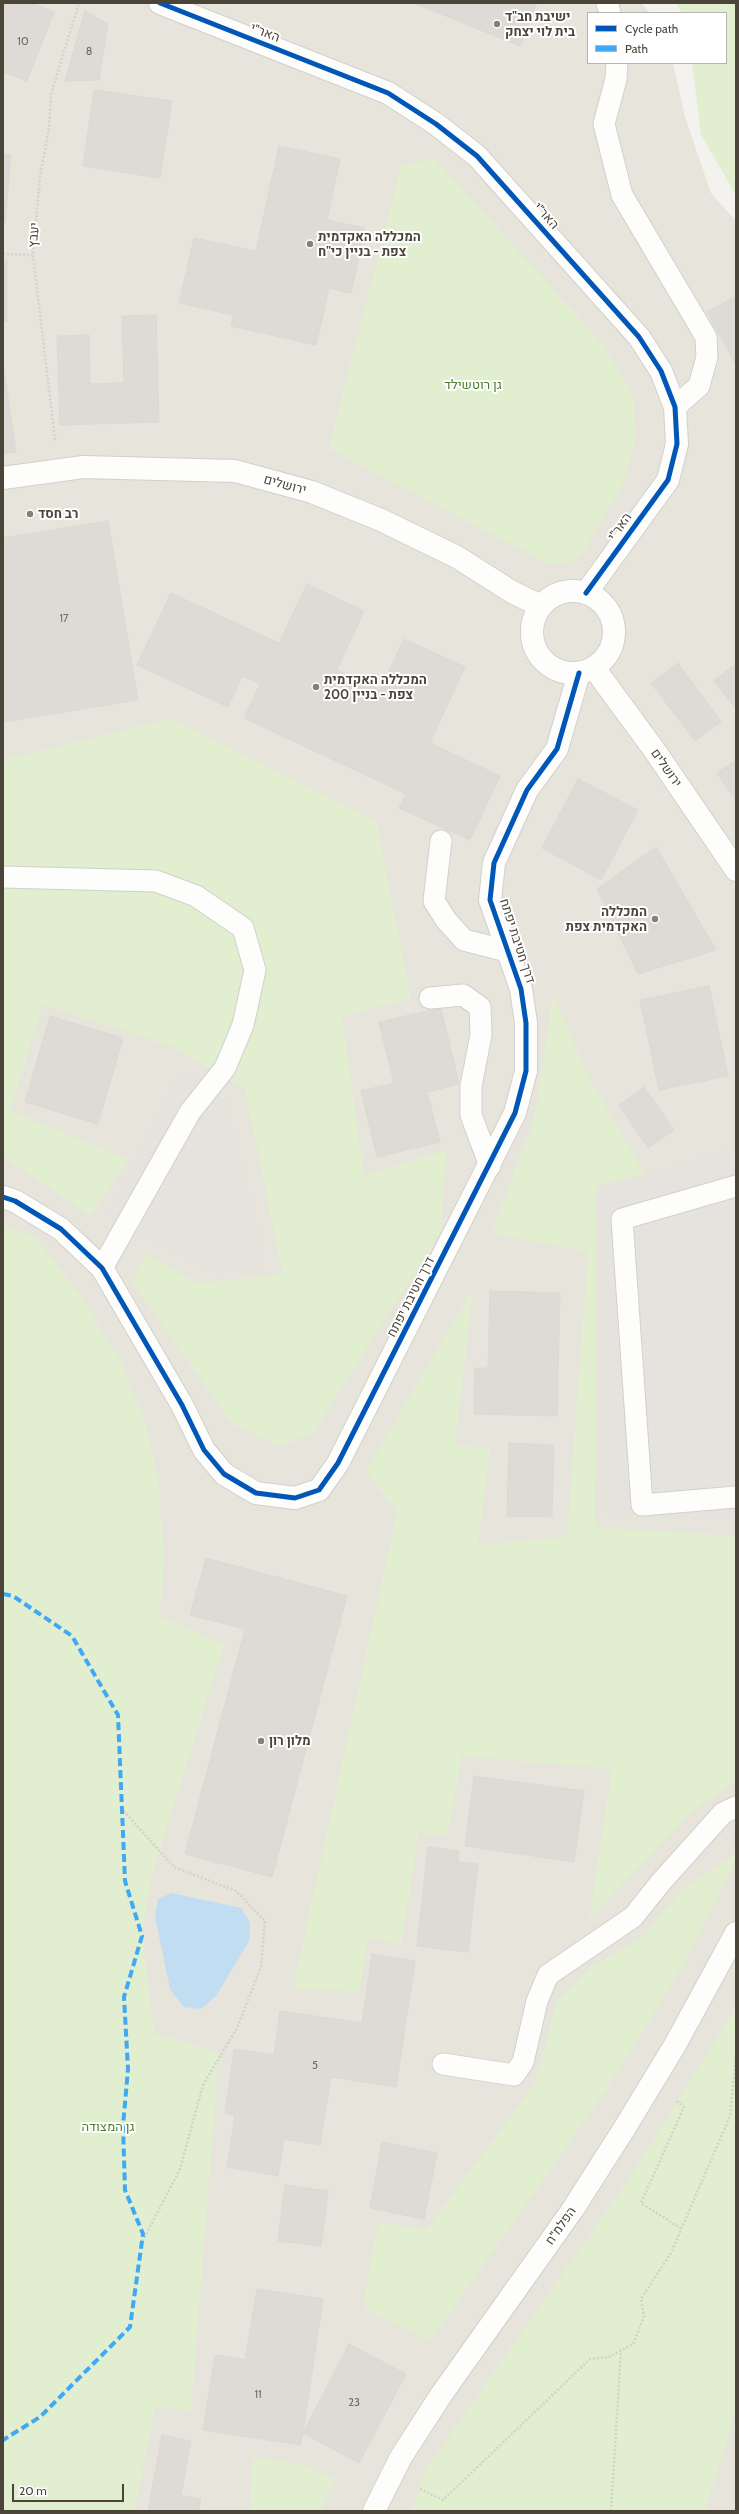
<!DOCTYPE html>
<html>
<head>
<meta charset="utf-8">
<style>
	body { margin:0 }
	#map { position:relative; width:739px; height:2514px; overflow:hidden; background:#f4f2ee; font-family:Cabin,sans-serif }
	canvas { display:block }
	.frame { position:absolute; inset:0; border:4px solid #4b4439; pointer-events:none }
	.legend { position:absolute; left:587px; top:12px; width:140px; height:52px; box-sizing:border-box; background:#fff; border:1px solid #b7b4b0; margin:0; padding:5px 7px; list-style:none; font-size:12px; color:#4b4439 }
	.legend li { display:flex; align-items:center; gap:8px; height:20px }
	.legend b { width:20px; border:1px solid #b7b4b0 }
	.scale { position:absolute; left:12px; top:2484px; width:112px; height:18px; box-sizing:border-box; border:2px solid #4b4439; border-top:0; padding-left:5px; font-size:12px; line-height:14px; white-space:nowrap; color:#4b4439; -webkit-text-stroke:3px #fff; paint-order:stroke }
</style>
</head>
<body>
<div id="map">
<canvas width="739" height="2514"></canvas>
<div class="frame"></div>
<ul class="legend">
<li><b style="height:5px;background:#0057b8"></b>Cycle path</li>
<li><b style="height:5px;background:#3fa9f5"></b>Path</li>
</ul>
<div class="scale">20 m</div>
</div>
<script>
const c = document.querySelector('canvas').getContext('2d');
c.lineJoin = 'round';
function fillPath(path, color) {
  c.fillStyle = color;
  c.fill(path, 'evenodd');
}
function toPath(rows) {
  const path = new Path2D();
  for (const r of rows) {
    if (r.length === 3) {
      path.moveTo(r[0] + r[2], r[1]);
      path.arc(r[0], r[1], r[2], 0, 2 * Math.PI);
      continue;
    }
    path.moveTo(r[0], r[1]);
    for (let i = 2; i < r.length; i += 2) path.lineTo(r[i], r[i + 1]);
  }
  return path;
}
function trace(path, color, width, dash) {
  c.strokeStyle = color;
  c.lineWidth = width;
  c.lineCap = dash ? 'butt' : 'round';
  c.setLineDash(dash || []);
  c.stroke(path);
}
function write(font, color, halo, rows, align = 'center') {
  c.font = font + ' Cabin,Heebo,sans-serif';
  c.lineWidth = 4;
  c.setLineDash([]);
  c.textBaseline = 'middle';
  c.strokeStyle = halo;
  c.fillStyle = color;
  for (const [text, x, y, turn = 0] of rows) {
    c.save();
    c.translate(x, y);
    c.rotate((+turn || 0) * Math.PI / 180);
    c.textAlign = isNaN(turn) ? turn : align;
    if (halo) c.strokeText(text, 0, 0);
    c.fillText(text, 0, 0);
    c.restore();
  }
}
fillPath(toPath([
	[3,3,642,3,650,13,588,13,588,63,673,63,685,117,711,193,736,221,736,2511,3,2511]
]), '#e7e4dc');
fillPath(toPath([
	[676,3,736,3,736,195,701,135,692,63,726,63,726,13,682,13],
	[434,158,602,343,633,394,636,438,622,486,582,554,569,563,547,563,329,449,401,166],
	[171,719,376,821,411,998,342,1017,364,1176,446,1150,441,1231,314,1432,281,1447,231,1423,132,1282,146,1254,197,1283,283,1275,245,1089,173,1047,43,1004,10,1111,128,1159,91,1216,3,1156,3,760],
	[553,995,589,1078,645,1174,596,1186,595,1527,736,1536,736,1783,729,1785,687,1816,589,1920,612,1769,462,1756,447,1835,419,1833,401,1944,368,1937,359,1992,293,1988,397,1513,366,1471,473,1288,455,1445,490,1448,478,1545,567,1536,588,1252,491,1233,534,1120],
	[3,1224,36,1238,79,1293,122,1364,147,1429,158,1479,164,1555,160,1616,224,1645,150,1881,142,1936,154,2033,219,2053,191,2410,156,2407,134,2511,3,2511],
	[736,1854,736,1859,686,1961,607,2089,430,2341,363,2308,378,2222,426,2230,534,2085,557,2003,588,1969,643,1937,679,1892],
	[736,2007,736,2411,705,2511,412,2511,424,2472,630,2177],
	[252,2457,304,2465,335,2480,320,2511,250,2511]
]), '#e1eecf');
fillPath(toPath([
	[182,1072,219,1078,265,1264,218,1273,109,1216],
	[736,1147,736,1520,607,1514,600,1191]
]), '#e6e3df');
fillPath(toPath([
	[171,1893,241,1908,250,1923,249,1941,216,1996,201,2009,184,2007,170,1989,155,1916,158,1899]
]), '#c0ddf1');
const building = toPath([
	[3,3,31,3,54,12,27,81,3,72,3,3],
	[414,3,537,3,520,46,414,3],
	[85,11,108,24,99,80,65,81,85,11],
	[94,90,172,101,160,178,83,166,94,90],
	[279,146,340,159,327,220,365,228,351,293,329,288,316,345,231,326,234,315,179,303,194,238,256,251,279,146],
	[3,154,11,155,5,222,3,221,3,154],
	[3,260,7,260,7,322,3,322,3,260],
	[736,296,736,365,707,312,736,296],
	[156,315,159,422,60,425,57,336,89,335,90,384,124,383,122,316,156,315],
	[3,363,16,452,3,454,3,363],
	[108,521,138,700,3,722,3,538,108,521],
	[307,584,364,611,337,670,380,690,404,639,465,667,406,794,244,718,260,684,242,676,228,707,137,665,171,593,279,643,307,584],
	[678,663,721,722,695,741,651,683,678,663],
	[736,663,736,709,714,681,736,663],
	[430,743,500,776,470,840,399,808,430,743],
	[736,760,736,801,717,773,736,760],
	[578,779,638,810,601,880,542,848,578,779],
	[656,847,716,950,638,974,597,889,656,847],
	[709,986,728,1076,659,1090,640,1000,709,986],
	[441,1008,459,1084,427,1092,440,1142,377,1157,361,1091,394,1083,379,1022,441,1008],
	[50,1016,123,1038,98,1124,25,1102,50,1016],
	[644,1087,674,1130,648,1148,619,1105,644,1087],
	[490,1291,560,1293,557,1416,474,1414,475,1368,488,1368,490,1291],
	[509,1443,554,1445,552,1517,507,1516,509,1443],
	[206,1558,347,1596,272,1877,185,1854,245,1629,190,1615,206,1558],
	[474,1776,584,1791,574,1862,465,1846,474,1776],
	[428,1847,459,1851,458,1862,478,1864,468,1952,417,1946,428,1847],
	[372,1954,415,1961,396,2087,331,2077,320,2145,284,2139,278,2176,227,2167,235,2115,225,2113,234,2049,274,2055,280,2011,362,2023,372,1954],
	[382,2142,437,2153,424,2219,370,2208,382,2142],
	[285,2185,328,2191,321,2246,278,2241,285,2185],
	[257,2289,323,2299,301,2445,203,2430,215,2355,245,2360,257,2289],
	[349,2344,406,2374,359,2463,303,2433,349,2344],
	[162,2435,191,2441,181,2495,201,2499,199,2511,148,2511,162,2435]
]);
fillPath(building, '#dedbd6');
trace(building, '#dcd9d4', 1);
const lane = toPath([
	[607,3,610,13],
	[617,63,616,79,604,124,622,195,706,337,707,357,699,386,675,407],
	[441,841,434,901,446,920,464,940,507,951],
	[3,877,156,881,196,896,243,928,255,970,243,1025,225,1068,190,1112,102,1268],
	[430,998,463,995,480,1007,481,1035,471,1086,471,1115,490,1166],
	[736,1186,622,1219,642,1505,736,1497],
	[443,2064,514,2075,523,2062,537,2001,548,1975,633,1917,661,1882,723,1813,736,1807]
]);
const street = toPath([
	[160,3,388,93,436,124,477,156,639,337,661,371,675,407,677,444,668,480,586,593],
	[3,478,83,467,235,471,312,492,381,520,457,557,512,592,541,606],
	[573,632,41],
	[594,668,655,751,736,870],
	[3,1197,15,1201,61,1229,102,1268,182,1405,204,1450,224,1474,256,1493,295,1498,319,1490,338,1463,515,1113,526,1071,526,1023,521,989,490,900,494,863,527,790,557,749,579,673],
	[374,2511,401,2457,441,2395,573,2209,624,2129,675,2045,736,1933]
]);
trace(lane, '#d2d0cb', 23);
trace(street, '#d2d0cb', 24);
trace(toPath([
	[3,254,32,255],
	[55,440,33,255,40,177,49,128,51,94,79,3],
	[121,1808,174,1867,236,1891,265,1921,261,1967,237,2028,203,2085,180,2169,142,2242],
	[677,2101,684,2107,641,2203,682,2229],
	[420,2489,443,2500,590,2359,609,2357,633,2344,644,2317,641,2299,671,2253,730,2116,736,2056],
	[611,2511,621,2351]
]), '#d3d2cc', 2.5, [2, 2]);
trace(lane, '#fdfdfc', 21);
trace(street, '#fdfdfc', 22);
trace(toPath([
	[3,1594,13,1596,72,1636,118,1715,125,1881,142,1936,124,1997,128,2069,123,2126,125,2190,143,2234,130,2327,40,2417,3,2440]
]), '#3fa9f5', 4, [8, 4]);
trace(toPath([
	[160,3,388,93,436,124,477,156,639,337,661,371,675,407,677,444,668,480,586,593],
	[3,1197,15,1201,61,1229,102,1268,182,1405,204,1450,224,1474,256,1493,295,1498,319,1490,338,1463,515,1113,526,1071,526,1023,521,989,490,900,494,863,527,790,557,749,579,673]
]), '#0057b8', 5);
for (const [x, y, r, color] of [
	[497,24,4,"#868178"],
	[310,244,4,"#868178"],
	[30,514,4,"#868178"],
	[316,687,4,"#868178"],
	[655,919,4,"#868178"],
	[261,1741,4,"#868178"]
]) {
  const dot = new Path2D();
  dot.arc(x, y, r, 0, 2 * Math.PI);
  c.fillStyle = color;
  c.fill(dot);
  trace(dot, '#fff', 1.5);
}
write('11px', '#706a61', null, [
	["10",23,42],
	["8",89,52],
	["17",64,619],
	["5",315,2066],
	["11",258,2395],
	["23",354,2403]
]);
write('bold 13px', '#4b4439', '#fff', [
	["ישיבת חב\"ד",505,17],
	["בית לוי יצחק",505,32],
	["המכללה האקדמית",318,237],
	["צפת - בניין כי\"ח",318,252],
	["רב חסד",38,514],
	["המכללה האקדמית",324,680],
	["צפת - בניין 200",324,695],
	["המכללה",647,912,"right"],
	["האקדמית צפת",647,927,"right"],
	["מלון רון",269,1741]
], 'left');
write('13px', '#4b4439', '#fff', [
	["האר\"י",265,33,21],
	["האר\"י",546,216,48],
	["יעבץ",34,235,-85],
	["ירושלים",285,485,15],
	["האר\"י",620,527,-54],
	["ירושלים",666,768,55],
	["דרך חטיבת יפתח",517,941,72],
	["דרך חטיבת יפתח",411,1297,-63],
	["הפלמ\"ח",561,2226,-55]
]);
write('13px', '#4a7f2a', '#fff', [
	["גן רוטשילד",473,385],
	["גן המצודה",108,2127]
]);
</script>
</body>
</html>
